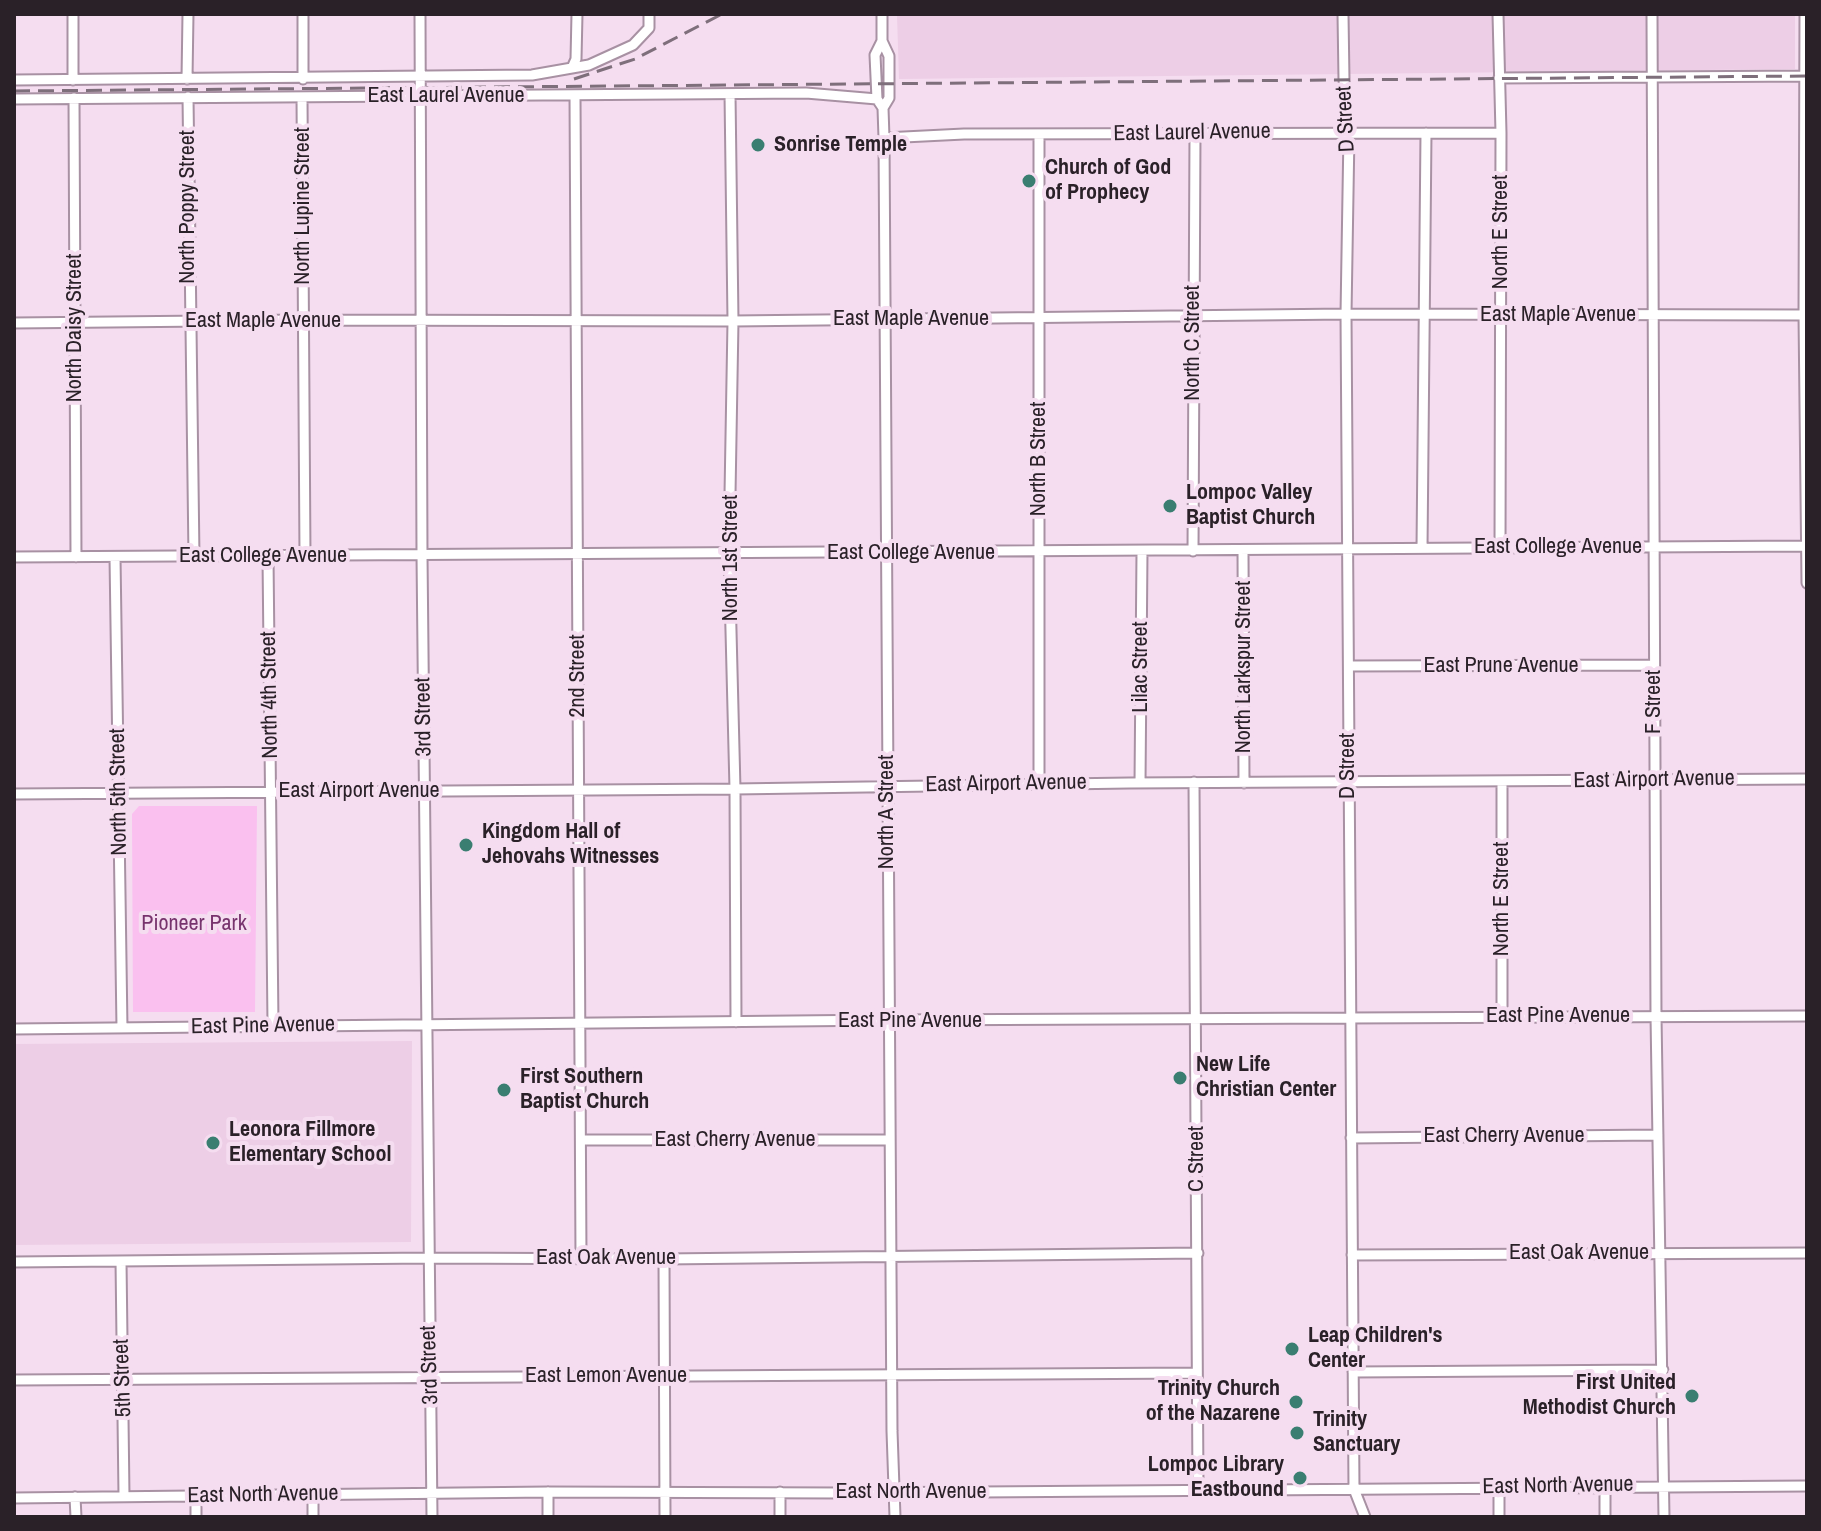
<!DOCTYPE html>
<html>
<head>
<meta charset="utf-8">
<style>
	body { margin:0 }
	#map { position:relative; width:1821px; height:1531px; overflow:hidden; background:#f5ddf0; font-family:"Archivo Narrow",sans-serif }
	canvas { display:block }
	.frame { position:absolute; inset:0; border:16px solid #2a2128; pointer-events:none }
</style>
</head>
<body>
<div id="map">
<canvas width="1821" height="1531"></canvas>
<div class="frame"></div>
</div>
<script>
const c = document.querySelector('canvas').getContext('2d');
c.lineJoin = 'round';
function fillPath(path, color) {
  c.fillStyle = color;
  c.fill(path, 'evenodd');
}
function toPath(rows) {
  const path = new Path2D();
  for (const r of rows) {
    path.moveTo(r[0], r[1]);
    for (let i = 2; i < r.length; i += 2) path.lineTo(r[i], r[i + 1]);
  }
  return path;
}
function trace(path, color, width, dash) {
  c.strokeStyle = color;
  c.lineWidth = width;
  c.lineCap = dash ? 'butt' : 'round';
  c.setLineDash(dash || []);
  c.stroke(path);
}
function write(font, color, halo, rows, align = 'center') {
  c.font = font + ' "Archivo Narrow",sans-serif';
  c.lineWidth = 8;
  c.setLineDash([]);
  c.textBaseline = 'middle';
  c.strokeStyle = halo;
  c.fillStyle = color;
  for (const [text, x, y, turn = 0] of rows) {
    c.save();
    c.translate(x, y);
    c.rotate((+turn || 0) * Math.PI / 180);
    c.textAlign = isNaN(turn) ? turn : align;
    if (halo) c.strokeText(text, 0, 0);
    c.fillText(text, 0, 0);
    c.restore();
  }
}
fillPath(toPath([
	[1795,14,1795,69,899,79,897,15],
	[412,1041,411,1242,14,1245,14,1044]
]), '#edcee6');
fillPath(toPath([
	[139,806,257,806,255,1012,133,1012,132,814]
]), '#fac0ef');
const minor = toPath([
	[73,14,73,80],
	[420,14,422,555,432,1517],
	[882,14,882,41,875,55,877,99,883,108,884,138,892,1431,895,1517],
	[1343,14,1344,80,1349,133,1346,314,1354,1489,1365,1517],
	[1498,14,1501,133,1500,547],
	[1652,14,1656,1016,1664,1517],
	[1805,14,1804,315,1807,583],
	[882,41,889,56,889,98,883,108],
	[572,68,576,59,577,14],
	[1499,78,1807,76],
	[187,79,188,14],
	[303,79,303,14],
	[14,80,532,75,589,65,633,45,649,28,649,14],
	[730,94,733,321,729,552,735,789,736,1022],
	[575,95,581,1258],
	[188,97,194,557],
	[302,97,305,556],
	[74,98,76,557],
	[14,99,806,93,877,99],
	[884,138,964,134,1501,133],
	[14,323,303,320,733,321,1346,314,1807,315],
	[1422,548,1426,133],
	[1243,550,1244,783],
	[1193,551,1195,134],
	[14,557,1807,546],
	[115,557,122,1028],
	[268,557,273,1025],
	[1349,666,1654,665],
	[1194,782,1198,1488],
	[1502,782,1502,1017],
	[1140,783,1142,552],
	[1039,784,1039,134],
	[14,794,735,789,1129,783,1807,779],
	[14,1029,889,1020,1807,1016],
	[1351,1138,1658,1135],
	[581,1140,890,1140],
	[1352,1255,1807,1253],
	[664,1259,665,1517],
	[121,1261,124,1496],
	[14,1262,428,1258,664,1259,1198,1253],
	[1353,1372,1663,1370],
	[14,1380,1197,1373],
	[1605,1486,1605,1517],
	[1499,1488,1499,1517],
	[780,1492,780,1517],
	[313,1495,313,1517],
	[196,1496,196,1517],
	[75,1497,76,1517],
	[14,1498,548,1492,841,1493,1807,1486],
	[548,1517,548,1492]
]);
trace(minor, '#a891a3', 13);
trace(minor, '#fff', 9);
trace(toPath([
	[574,79,635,59,722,14],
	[14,91,1807,76]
]), '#7e6f7b', 3, [16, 8]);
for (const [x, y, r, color] of [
	[758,145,8,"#3a7e71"],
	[1029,181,8,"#3a7e71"],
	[1170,506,8,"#3a7e71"],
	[466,845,8,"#3a7e71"],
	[1180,1078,8,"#3a7e71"],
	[504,1090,8,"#3a7e71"],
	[213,1143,8,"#3a7e71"],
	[1292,1349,8,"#3a7e71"],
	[1692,1396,8,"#3a7e71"],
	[1296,1402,8,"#3a7e71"],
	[1297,1433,8,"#3a7e71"],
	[1300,1478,8,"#3a7e71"]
]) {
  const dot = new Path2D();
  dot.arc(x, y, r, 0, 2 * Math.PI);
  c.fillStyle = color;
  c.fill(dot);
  trace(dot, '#f5ddf0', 3);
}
write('22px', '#2a2128', '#f5ddf0', [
	["East Laurel Avenue",446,96],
	["D Street",1346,119,-93],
	["East Laurel Avenue",1192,133,-1],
	["North Lupine Street",303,206,-90],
	["North Poppy Street",188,207,-90],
	["North E Street",1501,232,-90],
	["East Maple Avenue",1558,315],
	["East Maple Avenue",911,319],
	["East Maple Avenue",263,321],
	["North Daisy Street",75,328,-90],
	["North C Street",1193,343,-90],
	["North B Street",1039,459,-90],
	["East College Avenue",1558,547],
	["East College Avenue",911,553],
	["East College Avenue",263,556],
	["North 1st Street",731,558,-90],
	["East Prune Avenue",1501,666],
	["Lilac Street",1141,667,-90],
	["North Larkspur Street",1244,667,-90],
	["2nd Street",578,676,-90],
	["North 4th Street",270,695,-91],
	["F Street",1654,702,-90],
	["3rd Street",424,717,-91],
	["D Street",1348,766,-90],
	["East Airport Avenue",1654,780,-1],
	["East Airport Avenue",1006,784,-1],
	["East Airport Avenue",359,791],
	["North 5th Street",119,792,-91],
	["North A Street",887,812,-90],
	["North E Street",1502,899,-90],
	["East Pine Avenue",1558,1016],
	["East Pine Avenue",910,1021],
	["East Pine Avenue",263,1026,-1],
	["East Cherry Avenue",1504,1136],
	["East Cherry Avenue",735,1140],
	["C Street",1197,1159,-90],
	["East Oak Avenue",1579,1253],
	["East Oak Avenue",606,1258],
	["3rd Street",430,1365,-92],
	["East Lemon Avenue",606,1376],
	["5th Street",123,1378,-92],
	["East North Avenue",1558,1486,-1],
	["East North Avenue",911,1492],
	["East North Avenue",263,1495,-1]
]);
write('bold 22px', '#2a2128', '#f5ddf0', [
	["Sonrise Temple",774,145],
	["Church of God",1045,168],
	["of Prophecy",1045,193],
	["Lompoc Valley",1186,493],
	["Baptist Church",1186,518],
	["Kingdom Hall of",482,832],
	["Jehovahs Witnesses",482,857],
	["New Life",1196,1065],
	["Christian Center",1196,1090],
	["First Southern",520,1077],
	["Baptist Church",520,1102],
	["Leonora Fillmore",229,1130],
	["Elementary School",229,1155],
	["Leap Children's",1308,1336],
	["Center",1308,1361],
	["First United",1676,1383,"right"],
	["Methodist Church",1676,1408,"right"],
	["Trinity Church",1280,1389,"right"],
	["of the Nazarene",1280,1414,"right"],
	["Trinity",1313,1420],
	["Sanctuary",1313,1445],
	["Lompoc Library",1284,1465,"right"],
	["Eastbound",1284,1490,"right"]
], 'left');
write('22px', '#77336d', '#f5ddf0', [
	["Pioneer Park",194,924]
]);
</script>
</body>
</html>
